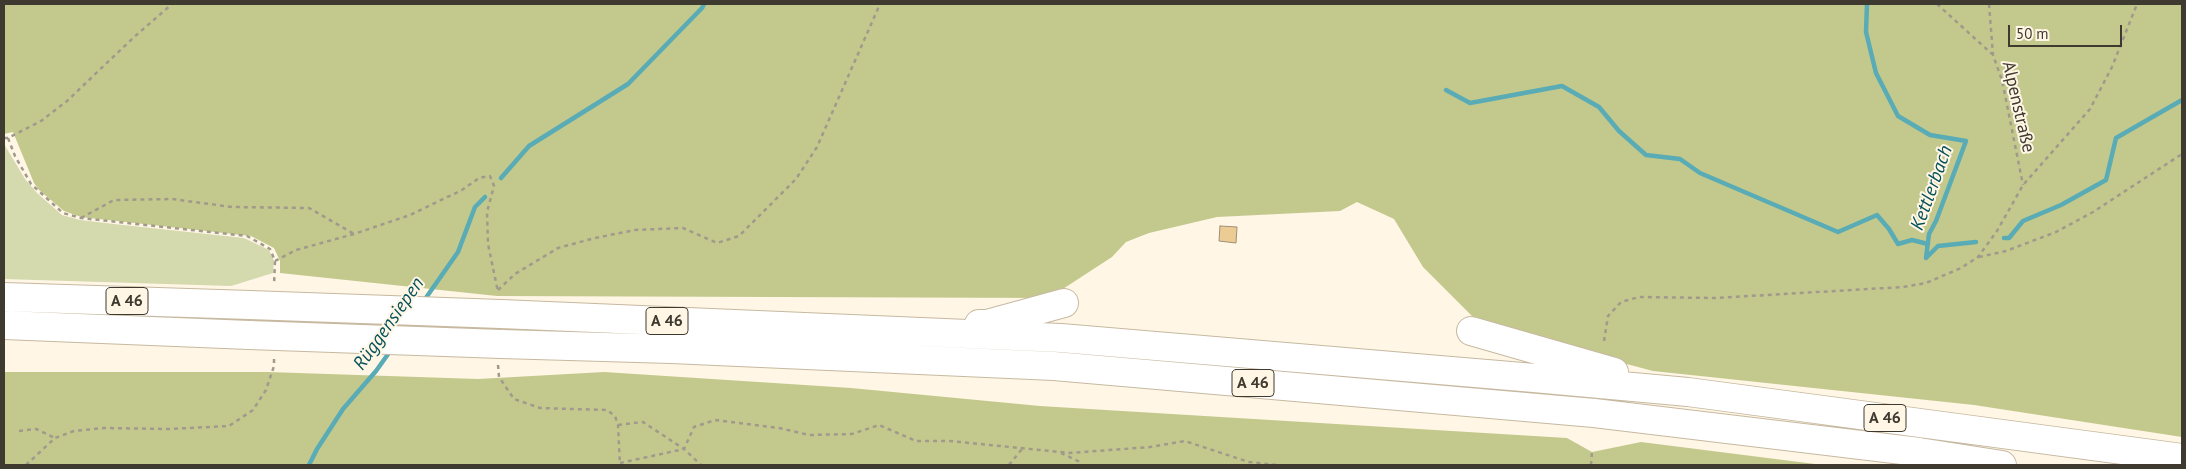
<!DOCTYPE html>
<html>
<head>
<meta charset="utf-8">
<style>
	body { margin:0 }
	#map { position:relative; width:2186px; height:469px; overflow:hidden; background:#fff6e6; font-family:"PT Sans",sans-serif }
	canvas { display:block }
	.frame { position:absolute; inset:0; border:5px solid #3f3a2f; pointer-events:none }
	.scale { position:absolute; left:2008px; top:25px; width:114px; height:22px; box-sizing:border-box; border:2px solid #3f3a2f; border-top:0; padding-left:6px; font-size:15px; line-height:18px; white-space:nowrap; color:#3f3a2f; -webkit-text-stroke:4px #fff6e6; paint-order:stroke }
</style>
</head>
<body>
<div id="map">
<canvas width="2186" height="469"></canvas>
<div class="frame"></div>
<div class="scale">50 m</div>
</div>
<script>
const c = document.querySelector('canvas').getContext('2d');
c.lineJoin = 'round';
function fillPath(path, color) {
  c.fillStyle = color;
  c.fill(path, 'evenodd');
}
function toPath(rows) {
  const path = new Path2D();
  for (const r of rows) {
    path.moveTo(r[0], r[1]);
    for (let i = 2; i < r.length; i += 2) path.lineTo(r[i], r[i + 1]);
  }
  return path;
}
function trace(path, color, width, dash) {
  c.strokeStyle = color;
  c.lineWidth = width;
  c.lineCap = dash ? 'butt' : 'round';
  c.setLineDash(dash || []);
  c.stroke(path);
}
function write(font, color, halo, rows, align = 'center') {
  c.font = font + ' "PT Sans",sans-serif';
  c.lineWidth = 4;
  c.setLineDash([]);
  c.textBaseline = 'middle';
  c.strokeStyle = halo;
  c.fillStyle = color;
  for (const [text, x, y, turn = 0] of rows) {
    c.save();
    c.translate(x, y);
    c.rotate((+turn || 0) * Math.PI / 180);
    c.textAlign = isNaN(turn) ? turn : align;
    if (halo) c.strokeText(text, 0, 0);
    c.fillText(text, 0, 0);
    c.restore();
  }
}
fillPath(toPath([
	[4,144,25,179,37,193,62,215,80,220,114,224,244,238,269,250,274,261,273,273,231,286,4,279]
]), '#d4d9ae');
fillPath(toPath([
	[4,4,2182,4,2182,437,1974,405,1653,371,1521,336,1478,322,1423,267,1394,219,1357,202,1340,211,1217,217,1149,233,1126,242,1112,257,1049,298,497,296,280,273,280,261,274,248,251,236,81,217,64,211,39,190,34,183,13,132,4,134],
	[4,372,268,372,478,379,604,372,851,388,1040,406,1567,438,1592,452,1641,442,1823,465,4,465]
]), '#c3c98c');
trace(toPath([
	[1867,4,1866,32,1876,73,1898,116,1930,135,1966,141,1936,221,1929,234,1926,258],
	[1446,90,1470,103,1562,86,1599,107,1619,131,1646,155,1680,159,1700,173,1838,232,1877,215,1889,229,1898,244,1912,240,1928,244],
	[501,178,529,146,628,84,702,8,704,4],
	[2004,238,2009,238,2023,221,2061,205,2106,180,2116,138,2182,100],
	[1926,258,1938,246,1976,242],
	[423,302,458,252,475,207,485,197],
	[309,465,317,449,343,409,376,371,391,350]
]), '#59abb6', 4.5);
const building = toPath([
	[1220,226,1237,227,1236,243,1219,241,1220,226]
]);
fillPath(building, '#eccc93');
trace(building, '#9e9078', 1);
const highway = toPath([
	[4,297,250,305],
	[501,314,1061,338,1534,378,1688,392,2182,458],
	[979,324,987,324,1064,303],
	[4,325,249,335],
	[1471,331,1614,372],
	[501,344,671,349,1054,366,1594,413,1919,452,2002,465]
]);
trace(highway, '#c7b9a0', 30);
trace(toPath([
	[1937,4,1992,54],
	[1989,4,1993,55,2002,80,2023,185],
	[4,138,8,138,41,121,67,101,133,38,172,4],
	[8,138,15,156,31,184,63,213,81,218,247,236,270,249,275,261,274,285],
	[81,218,114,200,172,199,232,207,309,208,354,234],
	[1979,257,2006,251,2056,232,2093,212,2182,154],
	[275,261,296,250,354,234,410,215,462,190,479,178,490,176,494,186,487,212,488,244,498,292],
	[498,290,515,274,558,248,595,238,635,230,683,228,717,243,739,236,796,179,817,147,880,4],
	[1604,341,1608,316,1621,302,1639,297,1715,298,1903,287,1926,283,1961,268,1978,257,1997,231,2023,185,2090,109,2112,67,2137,4],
	[498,365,499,377,514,399,540,408,607,410,615,416,618,425,620,465],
	[618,425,643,422,684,449,701,465],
	[19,431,36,429,55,438],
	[1061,453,1080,462,1082,465],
	[620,463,684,449,694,427,715,420,779,428,809,435,852,434,879,425,916,441,950,441,1070,453,1150,447,1185,441,1249,462,1276,465],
	[26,465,55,438,74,431,104,428,169,429,229,426,253,410,266,390,274,366,274,358],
	[1009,465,1022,449],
	[1591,465,1592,452]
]), '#a19a8c', 2.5, [4, 4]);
trace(highway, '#fff', 28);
const highwayBridge = toPath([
	[250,305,501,314],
	[249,335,501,344]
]);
trace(highwayBridge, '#c7b9a0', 30, []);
trace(highwayBridge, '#fff', 28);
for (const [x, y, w] of [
	[127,301,42],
	[667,321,42],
	[1253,383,42],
	[1885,418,42]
]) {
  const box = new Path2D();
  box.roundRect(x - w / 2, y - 13.5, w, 27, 4);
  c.fillStyle = '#fff6e6';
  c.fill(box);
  trace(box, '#3f3a2f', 1);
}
write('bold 16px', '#3f3a2f', null, [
	["A 46",127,301],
	["A 46",667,321],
	["A 46",1253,383],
	["A 46",1885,418]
]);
write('18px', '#3f3a2f', '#fff6e6', [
	["Alpenstraße",2018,107,77]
]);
write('italic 19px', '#045159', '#fff6e6', [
	["Kettlerbach",1932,188,-70],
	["Rüggensiepen",389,324,-55]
]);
</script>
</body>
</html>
